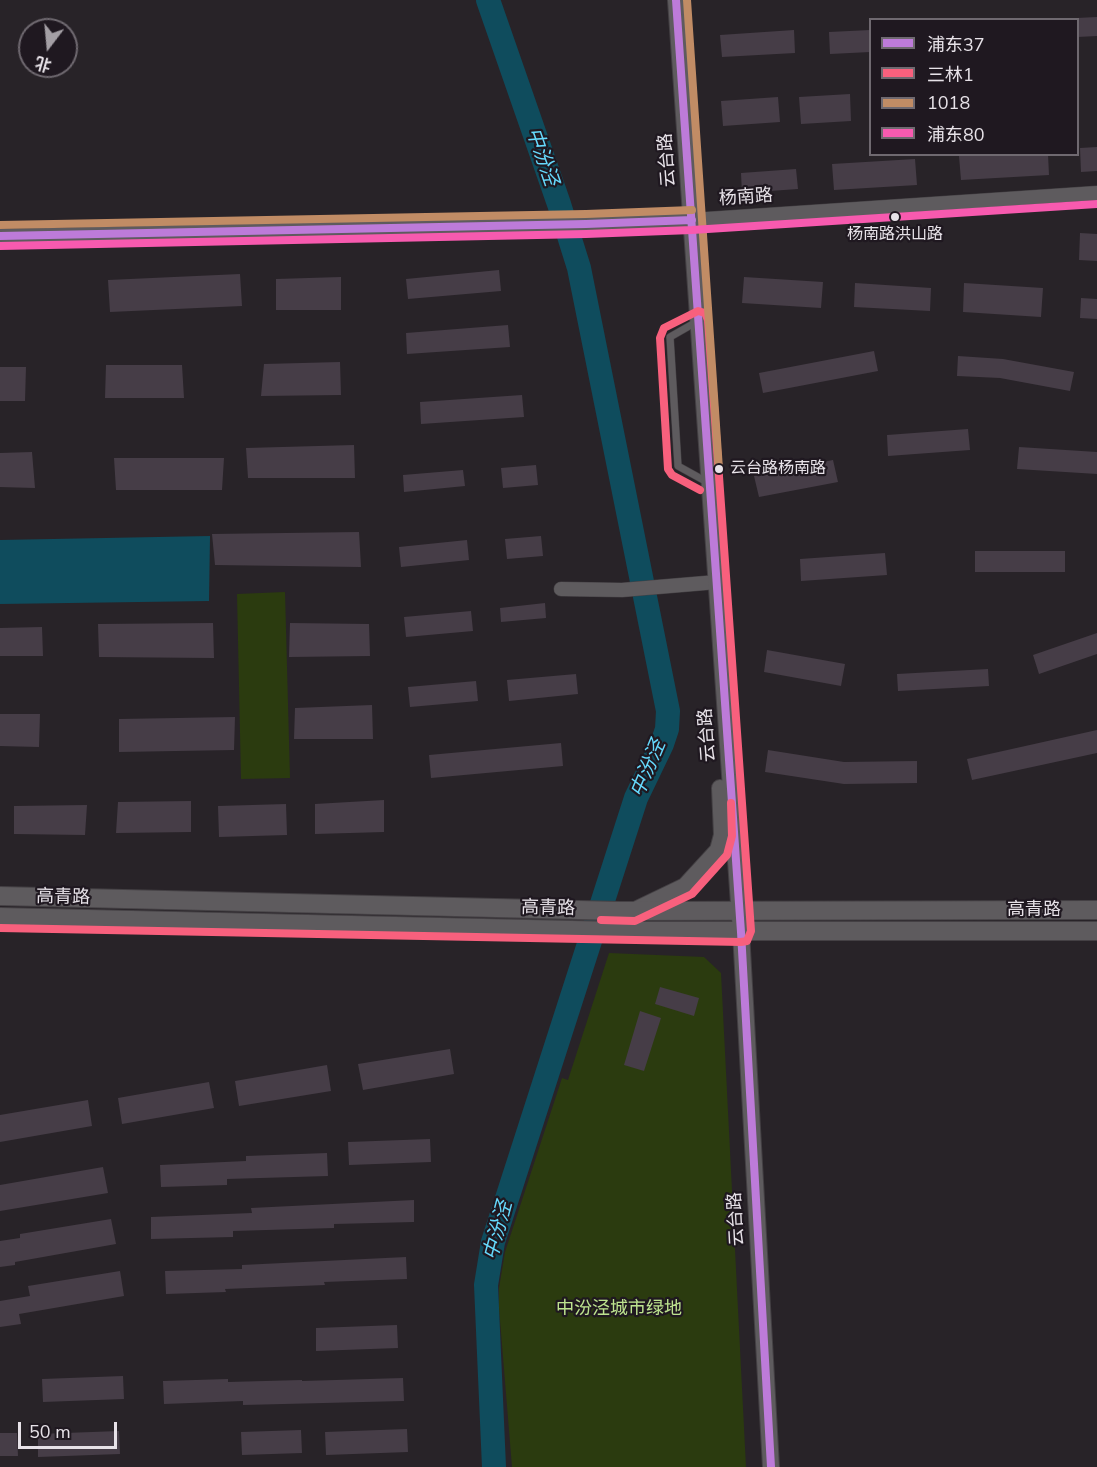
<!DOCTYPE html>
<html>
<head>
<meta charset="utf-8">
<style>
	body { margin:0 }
	#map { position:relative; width:1097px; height:1467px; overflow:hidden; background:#282328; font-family:"Nunito Sans","Noto Sans SC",sans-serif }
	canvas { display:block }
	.legend { position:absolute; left:869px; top:18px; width:210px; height:138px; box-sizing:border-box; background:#1f1820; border:2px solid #6f6970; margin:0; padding:8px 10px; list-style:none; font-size:18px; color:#e7e2e8 }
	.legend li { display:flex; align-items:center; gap:12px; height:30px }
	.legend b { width:30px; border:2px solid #6f6970 }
	.north { position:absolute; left:18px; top:18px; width:60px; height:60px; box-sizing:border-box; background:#1f1820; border:2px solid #6f6970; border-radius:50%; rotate:196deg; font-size:16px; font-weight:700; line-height:24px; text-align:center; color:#e7e2e8 }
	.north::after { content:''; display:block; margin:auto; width:21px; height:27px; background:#a49fa5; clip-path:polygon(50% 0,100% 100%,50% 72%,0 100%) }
	.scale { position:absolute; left:18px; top:1422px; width:99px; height:27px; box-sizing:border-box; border:3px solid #e7e2e8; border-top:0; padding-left:8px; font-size:18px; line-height:21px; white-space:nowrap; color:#e7e2e8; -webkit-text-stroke:4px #1f1820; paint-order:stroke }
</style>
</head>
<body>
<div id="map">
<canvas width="1097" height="1467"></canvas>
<ul class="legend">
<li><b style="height:8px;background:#bd7bd9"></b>浦东37</li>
<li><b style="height:8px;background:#f8607d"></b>三林1</li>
<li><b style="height:8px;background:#c18c65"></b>1018</li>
<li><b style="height:8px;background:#f75aaf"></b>浦东80</li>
</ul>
<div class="north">北</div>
<div class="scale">50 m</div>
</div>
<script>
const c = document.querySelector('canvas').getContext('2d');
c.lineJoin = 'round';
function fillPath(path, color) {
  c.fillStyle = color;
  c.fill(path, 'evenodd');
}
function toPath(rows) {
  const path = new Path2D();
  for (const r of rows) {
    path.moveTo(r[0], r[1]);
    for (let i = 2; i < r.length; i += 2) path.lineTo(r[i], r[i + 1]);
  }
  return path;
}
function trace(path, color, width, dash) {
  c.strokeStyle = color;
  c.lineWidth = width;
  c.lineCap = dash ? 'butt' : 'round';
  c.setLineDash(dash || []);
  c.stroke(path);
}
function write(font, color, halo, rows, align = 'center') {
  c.font = font + ' "Nunito Sans","Noto Sans SC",sans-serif';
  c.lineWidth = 4.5;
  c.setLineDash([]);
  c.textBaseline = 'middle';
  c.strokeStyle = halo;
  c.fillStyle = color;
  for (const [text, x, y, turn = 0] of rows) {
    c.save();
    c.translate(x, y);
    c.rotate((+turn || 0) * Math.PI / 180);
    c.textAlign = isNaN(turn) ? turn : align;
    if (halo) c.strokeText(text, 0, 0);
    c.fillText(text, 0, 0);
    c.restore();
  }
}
fillPath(toPath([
	[285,592,290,778,241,779,237,594],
	[609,953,704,957,721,973,746,1467,512,1467,499,1308,499,1288,505,1252,562,1078,568,1080]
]), '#2b3b0f');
fillPath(toPath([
	[210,536,209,601,0,604,0,540]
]), '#0f4c5d');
trace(toPath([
	[488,0,559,204,579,268,668,711,667,729,662,744,636,798,493,1242,486,1285,494,1467]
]), '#0f4c5d', 24);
fillPath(toPath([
	[1097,17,1097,36,1077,37,1077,18],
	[794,30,795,53,722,57,720,35],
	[870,30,870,52,830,54,829,32],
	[850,94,851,121,801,124,799,97],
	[778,97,780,122,723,126,721,101],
	[1097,147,1097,171,1081,172,1080,148],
	[991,154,1048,154,1049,175,961,180,959,156],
	[915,159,917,185,834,190,832,164],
	[796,169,798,189,742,193,741,173],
	[1080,233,1097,234,1097,261,1079,260],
	[499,270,501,291,408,299,406,279],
	[240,274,242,306,110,312,108,280],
	[341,277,341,310,276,310,276,279],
	[744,277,823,282,821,308,742,303],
	[855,283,931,288,930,311,854,307],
	[964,283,1043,288,1041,317,963,312],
	[1081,298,1097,299,1097,319,1080,318],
	[508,325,510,347,407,354,406,333],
	[874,351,878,371,763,393,759,373],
	[958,356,1003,359,1074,372,1070,391,1000,378,957,376],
	[340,362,341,395,261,396,264,364],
	[106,365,182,365,184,398,105,398],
	[0,367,26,367,25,401,0,401],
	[522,395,524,417,421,424,420,402],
	[968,429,970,450,888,456,887,435],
	[354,445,355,478,248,478,246,448],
	[1019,447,1097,452,1097,474,1017,469],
	[32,452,35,488,0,487,0,453],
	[114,458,224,458,222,490,116,490],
	[833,460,838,482,759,497,754,476],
	[536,465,538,485,503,488,501,468],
	[463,470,465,486,404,492,403,475],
	[359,532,361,567,215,565,212,534],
	[541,536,543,556,507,559,505,539],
	[467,540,469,560,401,567,399,547],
	[975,551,1065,551,1065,572,975,572],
	[885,553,887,575,801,581,800,559],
	[545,603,546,618,501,622,500,608],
	[471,611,473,631,406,637,404,617],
	[213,623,214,658,99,657,98,624],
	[290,623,369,624,370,656,289,657],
	[42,627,43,656,0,656,0,628],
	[1097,633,1097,654,1039,674,1033,655],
	[767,650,845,664,841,686,764,672],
	[988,669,989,686,898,691,897,674],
	[576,674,578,694,509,701,507,680],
	[476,681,478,701,410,707,408,687],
	[372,705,373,739,294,739,295,708],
	[0,714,40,714,39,747,0,746],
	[235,717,234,750,119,752,119,719],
	[1097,730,1097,753,972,780,967,759],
	[561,743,563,766,431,778,429,755],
	[768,750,844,762,917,761,917,783,844,784,765,772],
	[384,800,384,832,315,834,315,804],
	[191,801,191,832,116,833,118,802],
	[286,804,287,835,219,837,218,806],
	[87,805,85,835,14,834,14,806],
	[660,987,699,998,694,1016,655,1004],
	[640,1011,661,1018,644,1071,624,1065],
	[450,1049,454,1074,363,1090,358,1064],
	[327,1065,331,1091,239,1106,235,1081],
	[209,1082,214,1108,122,1124,118,1098],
	[88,1100,92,1126,0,1142,0,1115],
	[430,1139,431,1162,349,1165,348,1142],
	[327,1153,328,1176,227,1179,227,1185,161,1187,160,1165,246,1161,246,1156],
	[103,1167,108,1193,0,1211,0,1185],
	[414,1200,414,1222,334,1224,334,1228,233,1231,233,1237,151,1239,151,1217,252,1213,251,1208],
	[111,1219,116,1244,15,1262,15,1265,0,1267,0,1241,20,1238,20,1234],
	[406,1257,407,1279,324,1282,325,1285,225,1289,226,1292,166,1294,165,1271,242,1269,242,1265],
	[120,1271,124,1296,19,1314,21,1324,0,1327,0,1301,30,1296,28,1286],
	[397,1325,398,1348,316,1351,316,1328],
	[123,1376,124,1399,43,1402,42,1379],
	[403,1378,404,1401,243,1405,243,1401,164,1404,163,1381,228,1379,228,1382,302,1380,302,1381],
	[407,1429,408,1452,326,1455,325,1432],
	[301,1430,302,1453,242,1455,241,1432],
	[119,1431,120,1454,38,1457,38,1434],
	[0,1433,17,1433,18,1456,0,1456]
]), '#463d47');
const service = toPath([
	[698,321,670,337,678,466,707,482]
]);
const minor = toPath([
	[0,236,586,224,692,220,1097,193],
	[561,589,622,590,717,582]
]);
const tertiary = toPath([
	[676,0,741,932,771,1467],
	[633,911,685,886,718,850,722,835,720,788]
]);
const secondary = toPath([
	[0,896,620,911,1097,910],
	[0,917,615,931,1097,931]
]);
trace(service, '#444044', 8);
trace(minor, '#444044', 15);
trace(tertiary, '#444044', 18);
trace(secondary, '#444044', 20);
trace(service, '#5e5b5e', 7);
trace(minor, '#5e5b5e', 14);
trace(tertiary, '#5e5b5e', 16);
trace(secondary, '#5e5b5e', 18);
trace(toPath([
	[676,0,741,932,771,1467],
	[0,236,586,224,692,220]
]), '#bd7bd9', 8);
trace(toPath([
	[601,920,635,921,692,894,727,855,732,836,731,803],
	[0,928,741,942,747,941,751,931,708,320,705,313,698,311,664,328,660,338,668,469,672,475,700,490]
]), '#f8607d', 8);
trace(toPath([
	[687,0,719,469],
	[0,225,586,214,692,210]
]), '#c18c65', 8);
trace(toPath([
	[0,246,586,234,692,230,1097,204]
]), '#f75aaf', 8);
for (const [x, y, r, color] of [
	[895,217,5,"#e7e2e8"],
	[719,469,5,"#e7e2e8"]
]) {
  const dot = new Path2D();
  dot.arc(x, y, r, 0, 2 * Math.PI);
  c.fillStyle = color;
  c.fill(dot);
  trace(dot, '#1f1820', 2);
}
write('16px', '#e7e2e8', '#1f1820', [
	["杨南路洪山路",895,235],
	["云台路杨南路",730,469,"left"]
]);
write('18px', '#e7e2e8', '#1f1820', [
	["云台路",668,160,-94],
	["杨南路",746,198,-4],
	["云台路",708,735,-94],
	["高青路",63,898,1],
	["高青路",548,909,1],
	["高青路",1034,911],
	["云台路",737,1219,-93]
]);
write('18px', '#bde38f', '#1f1820', [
	["中汾泾城市绿地",619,1310]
]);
write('italic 20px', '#66dafd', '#1f1820', [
	["中汾泾",541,157,71],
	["中汾泾",649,769,-67],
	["中汾泾",499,1231,-75]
]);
</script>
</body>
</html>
